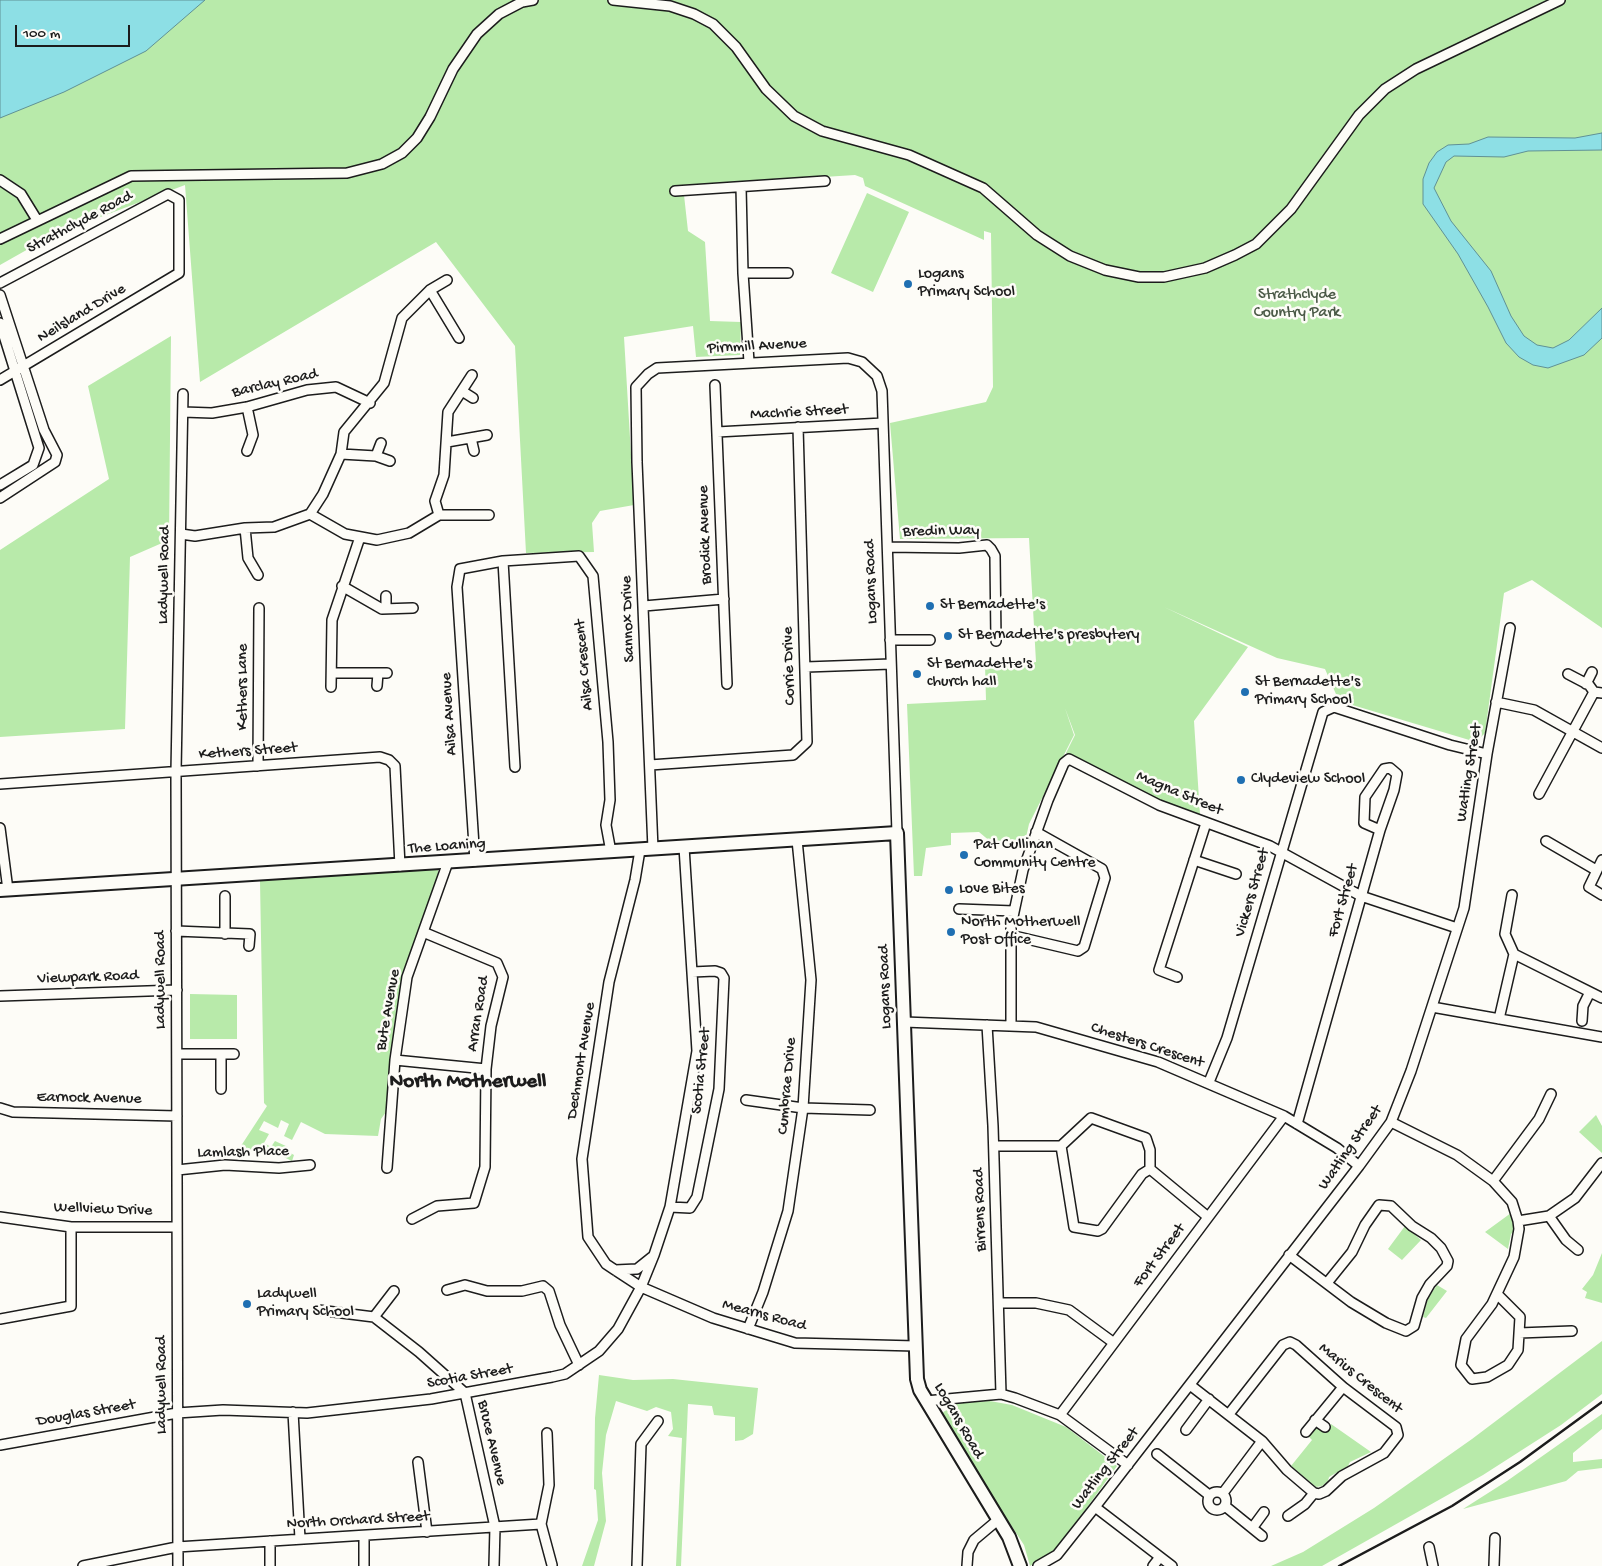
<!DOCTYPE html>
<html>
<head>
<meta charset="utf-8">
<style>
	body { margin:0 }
	#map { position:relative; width:1602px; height:1566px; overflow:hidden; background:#fdfcf7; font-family:"Gochi Hand",sans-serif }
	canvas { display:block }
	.scale { position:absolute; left:15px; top:25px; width:115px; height:22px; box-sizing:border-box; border:2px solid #1c1c1c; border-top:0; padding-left:6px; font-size:15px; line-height:18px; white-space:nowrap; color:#1c1c1c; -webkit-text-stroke:4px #fdfcf7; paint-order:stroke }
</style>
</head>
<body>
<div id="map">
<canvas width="1602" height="1566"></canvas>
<div class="scale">100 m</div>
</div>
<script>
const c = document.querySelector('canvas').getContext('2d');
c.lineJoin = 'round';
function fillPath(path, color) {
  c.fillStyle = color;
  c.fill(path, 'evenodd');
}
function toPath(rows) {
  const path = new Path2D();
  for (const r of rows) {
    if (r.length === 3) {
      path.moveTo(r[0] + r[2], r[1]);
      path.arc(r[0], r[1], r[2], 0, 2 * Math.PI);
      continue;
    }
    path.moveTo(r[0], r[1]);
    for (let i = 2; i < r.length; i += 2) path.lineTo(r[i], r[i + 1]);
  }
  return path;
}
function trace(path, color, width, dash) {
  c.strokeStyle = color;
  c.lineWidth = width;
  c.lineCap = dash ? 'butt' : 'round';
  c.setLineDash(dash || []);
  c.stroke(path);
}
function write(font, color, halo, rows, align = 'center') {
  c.font = font + ' "Gochi Hand",sans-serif';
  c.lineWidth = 5;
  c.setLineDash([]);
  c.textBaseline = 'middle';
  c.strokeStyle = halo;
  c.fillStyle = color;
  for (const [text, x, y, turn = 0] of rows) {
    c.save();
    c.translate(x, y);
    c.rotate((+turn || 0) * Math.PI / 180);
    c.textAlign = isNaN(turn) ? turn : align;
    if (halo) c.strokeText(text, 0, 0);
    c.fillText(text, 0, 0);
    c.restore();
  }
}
fillPath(toPath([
	[0,0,1602,0,1602,628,1532,580,1504,593,1485,733,1476,742,1339,701,1325,669,1277,658,1164,607,1248,647,1194,721,1200,815,1159,802,1117,781,1066,753,1075,735,1065,708,1074,735,1029,824,1025,842,991,842,979,832,951,833,951,845,926,848,922,876,914,876,907,704,986,700,985,665,1036,662,1029,538,900,539,890,423,986,402,993,387,991,233,984,231,984,240,865,186,863,178,855,175,683,186,688,231,705,242,710,321,741,322,740,355,696,357,693,326,624,337,634,505,600,511,592,523,594,552,526,553,515,346,436,242,200,382,185,185,53,235,0,265],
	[867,193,909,212,873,292,831,273],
	[171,336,169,540,130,557,125,729,0,737,0,550,109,479,88,386],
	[432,868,438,870,438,875,414,944,391,1105,381,1119,378,1136,325,1134,301,1122,292,1140,284,1136,289,1124,281,1120,278,1128,264,1121,259,1130,269,1134,264,1143,271,1147,275,1141,288,1147,287,1151,294,1155,292,1161,273,1152,237,1152,267,1106,264,1103,260,881],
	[190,994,237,995,237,1039,190,1039],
	[1596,1115,1602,1126,1602,1153,1579,1132],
	[1511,1213,1514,1231,1511,1234,1508,1249,1485,1232],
	[1405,1226,1421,1240,1402,1260,1388,1249],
	[1602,1253,1602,1303,1585,1298,1587,1292,1582,1289,1593,1275],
	[1437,1285,1447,1291,1426,1318,1423,1317,1428,1298],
	[1602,1341,1602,1394,1561,1425,1483,1475,1322,1566,1271,1566,1303,1552,1374,1508,1472,1439],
	[599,1375,633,1380,673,1379,758,1388,753,1434,743,1440,735,1441,735,1417,714,1415,712,1406,688,1404,681,1566,676,1566,682,1438,668,1436,673,1429,671,1412,656,1407,647,1411,616,1401,606,1435,602,1473,606,1521,594,1566,582,1566,598,1520,596,1490,594,1489,595,1418],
	[990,1401,1012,1405,1066,1427,1117,1466,1057,1549,1030,1566,1024,1545,939,1415,957,1403],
	[1602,1414,1602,1429,1573,1453,1573,1462,1602,1459,1602,1468,1578,1471,1566,1481,1463,1509,1507,1481],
	[1331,1424,1371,1452,1350,1462,1348,1466,1329,1477,1328,1481,1322,1486,1316,1487,1291,1466,1312,1440,1308,1436,1314,1428,1327,1430]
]), '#b8eaaa');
const water = toPath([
	[0,0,205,0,146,51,64,92,0,118,0,0],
	[1602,133,1602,150,1528,151,1504,157,1454,156,1446,162,1434,188,1451,221,1491,271,1511,316,1524,336,1537,345,1553,348,1569,340,1602,308,1602,338,1584,355,1548,368,1533,365,1519,357,1506,343,1488,307,1458,254,1423,204,1423,179,1429,163,1437,152,1448,145,1469,144,1488,137,1575,138,1602,133]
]);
fillPath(water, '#8ddfe5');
trace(water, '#609195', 1);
const street = toPath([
	[613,0,670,6,694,14,713,24,736,47,766,89,794,116,822,131,909,155,983,188,1037,235,1070,256,1105,270,1139,277,1164,277,1205,268,1235,255,1256,244,1291,209,1359,115,1385,89,1416,69,1560,0],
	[0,180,21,194,37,220],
	[741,187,743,273,749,362],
	[675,191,825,181],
	[0,239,131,176,347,173,382,164,402,153,417,138,430,117,453,69,477,34,499,14,522,2,533,0],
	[743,273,788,273],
	[0,283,168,194,179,200,179,273,0,380],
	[430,290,459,338],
	[0,295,44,430,57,455,55,462,0,498],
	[0,323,39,448,33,465,0,485],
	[715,385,727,684],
	[462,391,473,398],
	[247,407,253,435,247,451],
	[183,412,212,413,247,407,307,390,336,387,370,403],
	[717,432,883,423],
	[471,438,474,451],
	[447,442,487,435],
	[341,454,376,456,390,461],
	[376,456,381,443],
	[310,514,345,534,377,540,409,533,439,515,489,515],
	[439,515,435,501,444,475,448,412,472,375],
	[245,528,248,558,258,575],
	[181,534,195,536,245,528,274,527,310,514,323,494,341,454,344,432,384,383,402,318,430,290,447,280],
	[888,547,959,548,987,545,991,549,995,556,996,641],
	[503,561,515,767],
	[342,586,382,609,413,608],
	[644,606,724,599],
	[386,609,386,596],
	[890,640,930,640],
	[806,667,891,664],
	[332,673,387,673],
	[1568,674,1589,685,1594,692],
	[1586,684,1592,672],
	[377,686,378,673],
	[331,687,332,620,360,537],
	[1496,702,1534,710,1602,748],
	[650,765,793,755,807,742,798,427],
	[258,766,259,608],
	[0,784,380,757,389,760,395,766,400,866],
	[1539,794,1594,692,1602,693],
	[0,828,8,890],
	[1546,841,1596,870],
	[653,849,637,462,636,387,648,374,657,368,848,358,862,362,877,376,882,391,897,833],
	[640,850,635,880,609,982,582,1159,588,1237,606,1264,615,1270,641,1287,713,1318,795,1343,916,1346],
	[1194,860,1236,874],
	[1602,860,1589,887,1602,895],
	[475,861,457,587,460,569,503,561,579,556,593,576,608,742,610,800,606,825,611,852],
	[1512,895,1505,934,1514,954,1602,998],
	[225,896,225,934],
	[959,909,1014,911],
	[176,931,250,934,249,946],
	[1010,935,1078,951,1084,947,1105,878,1102,869,1036,832],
	[1177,977,1159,970,1206,823],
	[0,996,177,990],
	[1432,1007,1602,1037],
	[1499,1019,1514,954],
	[1582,1021,1583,1006,1590,992],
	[904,1022,1036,1027,1158,1062,1284,1116,1337,1148,1359,1166],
	[987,1025,993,1126,1001,1394],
	[1011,1026,1011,926,1023,870,1048,800,1064,763,1069,759,1159,805,1270,846,1361,896,1457,928],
	[177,1054,234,1054],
	[221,1054,221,1089],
	[395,1060,486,1069],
	[1209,1082,1227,1038,1323,712,1334,707,1450,745,1487,754],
	[746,1100,803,1108,870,1110],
	[0,1108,13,1112,177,1116],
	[1391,1122,1457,1155,1493,1181,1512,1202,1518,1221,1519,1229,1514,1257,1492,1304,1466,1339,1461,1365,1472,1379,1487,1377,1508,1365,1518,1350,1520,1317,1497,1294],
	[1297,1124,1378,837,1380,830,1394,790,1397,774,1390,768,1384,769,1365,797,1364,823,1380,830],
	[994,1146,1061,1146,1091,1118,1146,1138,1150,1150,1150,1169,1208,1217],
	[1061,1146,1074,1227,1098,1231,1102,1229,1142,1174,1150,1169],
	[387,1168,395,1060,407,977,448,862],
	[177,1170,225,1165,279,1168,310,1165],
	[1493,1181,1539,1119,1551,1094],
	[670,1207,690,1208,697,1197,719,1089,724,978,721,973,715,971,692,972],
	[1549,1216,1566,1240,1578,1250],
	[0,1217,71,1227,176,1227],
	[412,1219,437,1206,474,1203,485,1167,486,1069,491,1026,503,977,497,963,423,932],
	[1518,1221,1549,1216,1575,1198,1602,1163],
	[1289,1255,1351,1302,1386,1323,1406,1331,1414,1326,1422,1298,1430,1284,1447,1266,1448,1261,1441,1248,1431,1238,1412,1226,1391,1206,1379,1205,1365,1225,1352,1252,1327,1283],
	[615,1270,637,1269,652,1257],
	[447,1290,465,1285,487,1291,522,1291,543,1286,549,1291,560,1325,579,1365],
	[999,1303,1036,1303,1069,1310,1114,1343],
	[318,1310,374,1317,419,1352,465,1393,495,1527,494,1566],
	[374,1317,394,1291],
	[0,1319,71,1306,71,1227],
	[748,1329,763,1292,788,1211,803,1108,811,980,797,840],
	[1519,1333,1572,1331],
	[1190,1385,1262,1441,1287,1470,1314,1493,1319,1494,1326,1491,1342,1476,1384,1453,1398,1435,1396,1427,1343,1387,1296,1345,1290,1342,1283,1345,1229,1414],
	[926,1401,1001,1394,1015,1398,1060,1415,1128,1465],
	[293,1412,300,1539],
	[1060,1415,1284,1116],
	[1315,1420,1325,1427],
	[1186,1430,1209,1399],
	[1306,1432,1343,1387],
	[0,1445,177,1413,223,1410,307,1413,431,1399,552,1377,565,1374,599,1351,618,1329,641,1287,654,1255,670,1207,697,1051,684,847],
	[1157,1454,1209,1495],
	[418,1462,427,1532],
	[1217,1501,9],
	[1223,1493,1262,1441],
	[1225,1506,1262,1536],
	[1095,1507,1172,1566],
	[1288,1516,1305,1504,1314,1493],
	[541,1524,552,1565],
	[1253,1527,1264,1512],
	[364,1536,364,1566],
	[270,1541,270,1566],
	[1429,1547,1433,1566],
	[83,1566,177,1547,541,1524,549,1485,547,1433],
	[178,1566,176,772,183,394],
	[637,1566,641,1444,658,1421],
	[967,1566,968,1552,974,1540,999,1519],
	[1038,1566,1057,1555,1095,1507,1359,1166,1391,1122,1411,1071,1464,908,1487,754,1510,628],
	[1153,1566,1160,1557],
	[1494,1566,1495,1538]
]);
const secondary = toPath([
	[0,890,897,833,917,1379,920,1390,1009,1537,1020,1566]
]);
trace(street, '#1c1c1c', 12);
trace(secondary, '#1c1c1c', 16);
trace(street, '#fdfcf7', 9);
trace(secondary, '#fdfcf7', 12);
trace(toPath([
	[1339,1566,1452,1506,1520,1462,1602,1402]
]), '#1c1c1c', 2.5);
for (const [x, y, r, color] of [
	[908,284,5,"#1f6fb2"],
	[930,606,5,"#1f6fb2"],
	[948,636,5,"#1f6fb2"],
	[917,674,5,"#1f6fb2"],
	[1245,692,5,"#1f6fb2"],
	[1241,780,5,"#1f6fb2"],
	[964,855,5,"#1f6fb2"],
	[949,890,5,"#1f6fb2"],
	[951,932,5,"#1f6fb2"],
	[247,1304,5,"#1f6fb2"]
]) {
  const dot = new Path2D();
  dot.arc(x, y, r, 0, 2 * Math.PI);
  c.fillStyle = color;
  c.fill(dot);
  trace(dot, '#fdfcf7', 2);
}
write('16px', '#1c1c1c', '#fdfcf7', [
	["Strathclyde Road",80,223,-28],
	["Neilsland Drive",82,314,-31],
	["Pirnmill Avenue",757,347,-3],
	["Barclay Road",275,384,-13],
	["Machrie Street",799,413,-3],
	["Bredin Way",941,532,-1],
	["Brodick Avenue",706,535,-92],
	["Ladywell Road",165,575,-89],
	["Logans Road",872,582,-92],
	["Sannox Drive",629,619,-92],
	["Ailsa Crescent",585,665,-95],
	["Corrie Drive",790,666,-92],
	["Kethers Lane",244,687,-90],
	["Ailsa Avenue",450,714,-94],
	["Kethers Street",248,752,-4],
	["Watling Street",1470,773,-81],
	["Magna Street",1179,794,23],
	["The Loaning",447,847,-4],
	["Vickers Street",1253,893,-74],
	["Fort Street",1344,901,-74],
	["Viewpark Road",88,978,-2],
	["Ladywell Road",162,980,-90],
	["Logans Road",886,987,-92],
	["Bute Avenue",389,1010,-80],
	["Arran Road",479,1014,-81],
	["Chesters Crescent",1147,1046,18],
	["Dechmont Avenue",582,1061,-81],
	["Scotia Street",702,1071,-84],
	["Cumbrae Drive",788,1086,-85],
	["Earnock Avenue",89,1099,1],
	["Watling Street",1351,1148,-55],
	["Lamlash Place",243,1153,-1],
	["Wellview Drive",103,1210,2],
	["Birrens Road",981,1210,-92],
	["Fort Street",1160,1256,-53],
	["Mearns Road",764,1316,15],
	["Scotia Street",470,1377,-10],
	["Marius Crescent",1360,1379,39],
	["Ladywell Road",163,1385,-90],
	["Douglas Street",86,1414,-10],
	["Logans Road",958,1421,60],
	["Bruce Avenue",491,1443,77],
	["Watling Street",1106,1469,-52],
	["North Orchard Street",358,1521,-3]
]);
write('16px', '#1c1c1c', '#fdfcf7', [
	["Logans",918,275],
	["Primary School",918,293],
	["St Bernadette's",940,606],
	["St Bernadette's presbytery",958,636],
	["St Bernadette's",927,665],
	["church hall",927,683],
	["St Bernadette's",1255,683],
	["Primary School",1255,701],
	["Clydeview School",1251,780],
	["Pat Cullinan",974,846],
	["Community Centre",974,864],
	["Love Bites",959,890],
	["North Motherwell",961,923],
	["Post Office",961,941],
	["Ladywell",257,1295],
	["Primary School",257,1313]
], 'left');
write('16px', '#4b5a47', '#fdfcf7', [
	["Strathclyde",1297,296],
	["Country Park",1297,314]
]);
write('bold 21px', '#1c1c1c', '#fdfcf7', [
	["North Motherwell",468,1083]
]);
</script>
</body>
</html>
